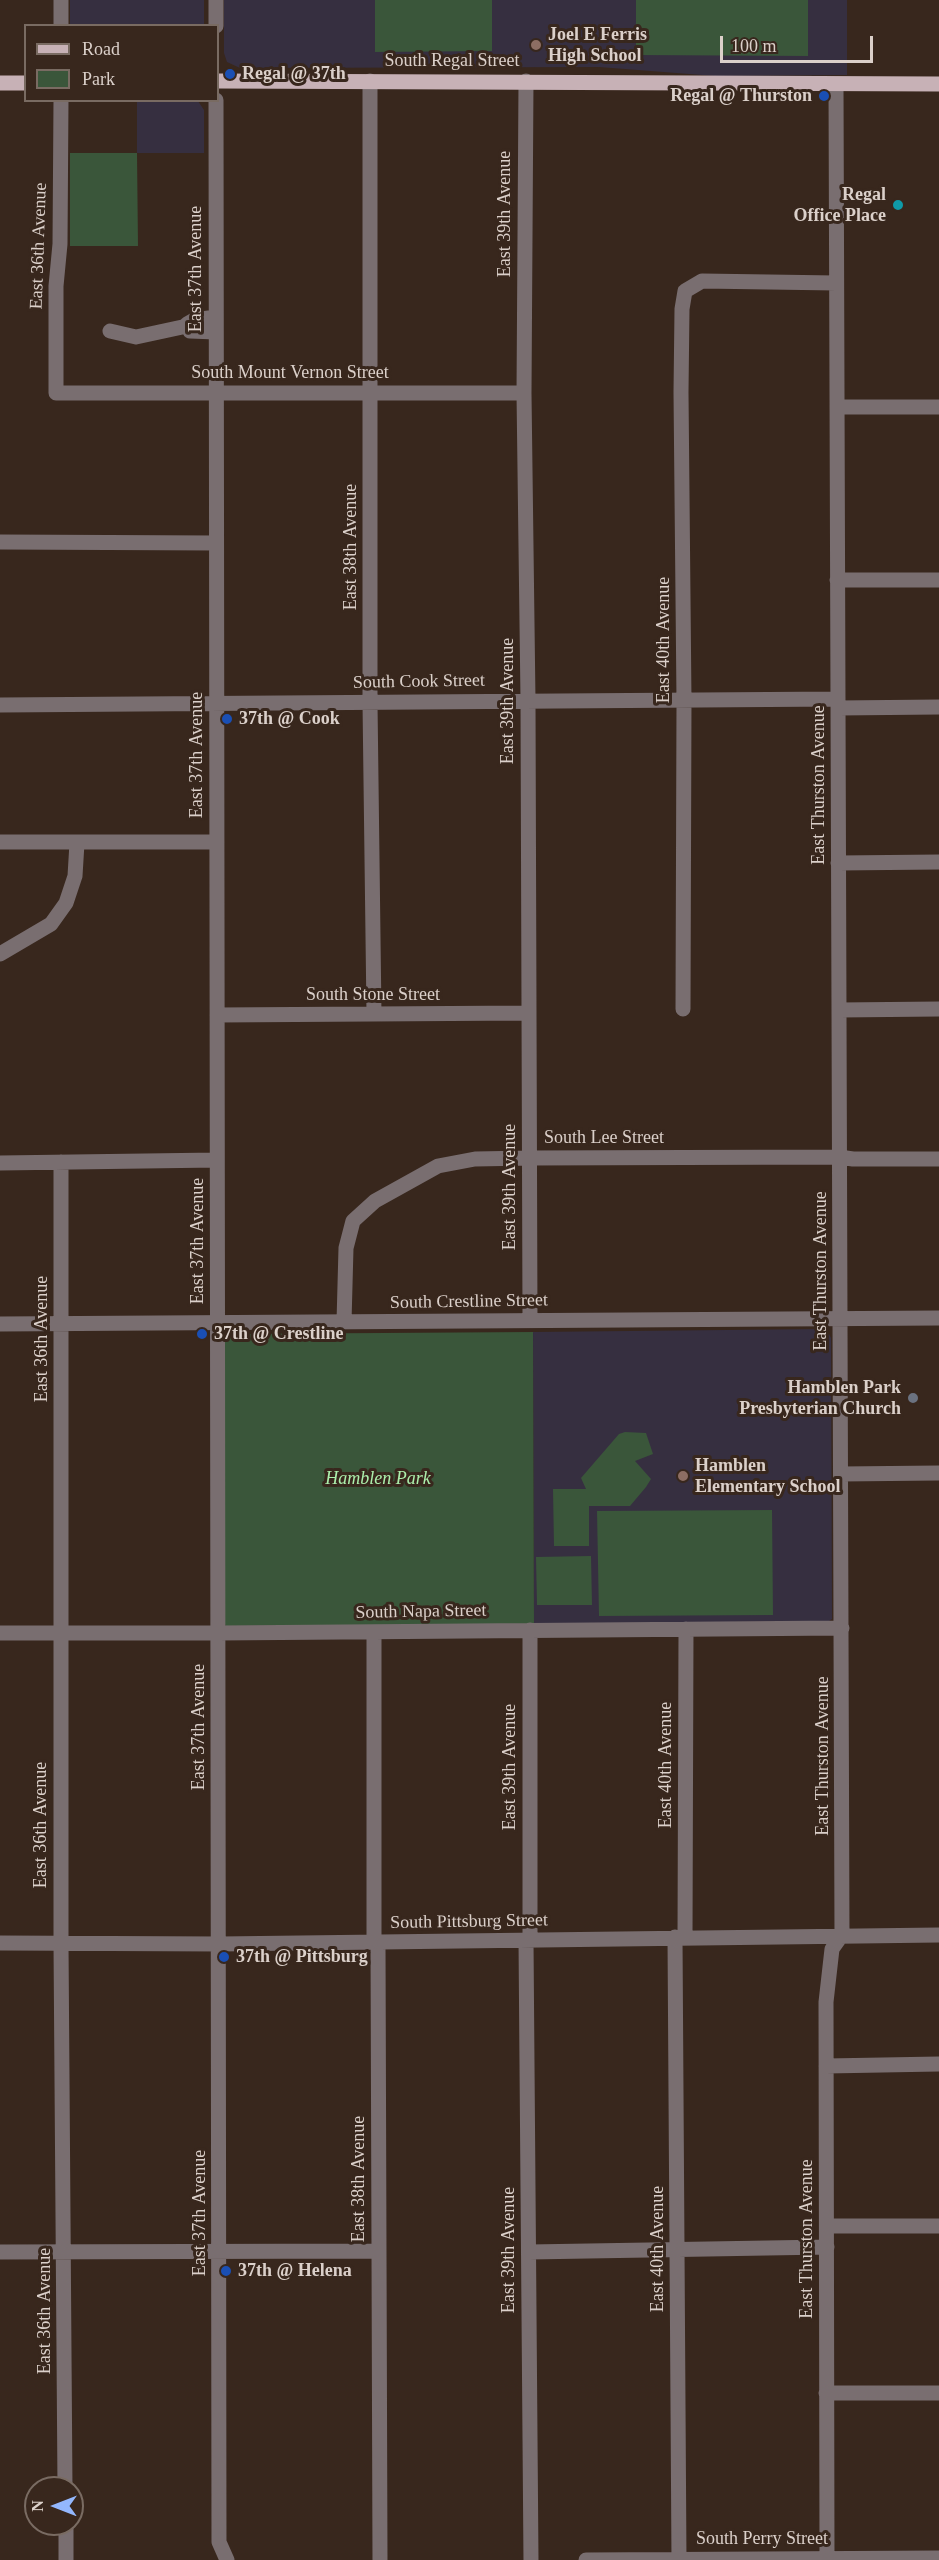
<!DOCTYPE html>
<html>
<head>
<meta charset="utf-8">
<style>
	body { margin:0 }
	#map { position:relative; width:939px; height:2560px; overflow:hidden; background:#38271d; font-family:"Times New Roman",serif }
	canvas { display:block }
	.legend { position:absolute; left:24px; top:24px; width:195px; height:78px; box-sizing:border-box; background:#38271d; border:2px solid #796b62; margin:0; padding:8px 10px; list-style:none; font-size:18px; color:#dbd0ca }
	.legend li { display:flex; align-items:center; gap:12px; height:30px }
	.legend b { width:30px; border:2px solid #796b62 }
	.north { position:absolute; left:24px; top:2476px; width:60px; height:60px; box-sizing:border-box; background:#38271d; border:2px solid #796b62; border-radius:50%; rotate:270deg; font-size:16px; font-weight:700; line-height:24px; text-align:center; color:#dbd0ca }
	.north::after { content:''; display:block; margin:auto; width:21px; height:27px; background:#93b7fd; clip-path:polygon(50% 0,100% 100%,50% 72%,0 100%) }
	.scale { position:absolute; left:720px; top:36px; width:153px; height:27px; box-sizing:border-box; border:3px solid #dbd0ca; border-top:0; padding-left:8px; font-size:18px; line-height:21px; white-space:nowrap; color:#dbd0ca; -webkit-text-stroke:4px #38271d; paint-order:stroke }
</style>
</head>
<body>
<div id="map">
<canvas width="939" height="2560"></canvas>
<ul class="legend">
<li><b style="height:8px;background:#c7b1b6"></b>Road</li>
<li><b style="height:16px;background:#3a563a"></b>Park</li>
</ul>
<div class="north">N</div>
<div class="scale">100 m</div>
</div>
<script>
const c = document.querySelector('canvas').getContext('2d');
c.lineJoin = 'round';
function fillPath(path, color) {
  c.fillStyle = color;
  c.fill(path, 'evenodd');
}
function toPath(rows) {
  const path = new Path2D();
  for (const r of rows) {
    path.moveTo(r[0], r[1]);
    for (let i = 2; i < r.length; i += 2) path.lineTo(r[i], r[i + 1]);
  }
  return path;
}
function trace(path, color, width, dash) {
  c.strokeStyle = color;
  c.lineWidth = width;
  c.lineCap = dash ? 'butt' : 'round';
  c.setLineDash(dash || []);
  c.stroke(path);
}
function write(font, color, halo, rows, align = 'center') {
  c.font = font + ' "Times New Roman",serif';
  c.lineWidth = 6;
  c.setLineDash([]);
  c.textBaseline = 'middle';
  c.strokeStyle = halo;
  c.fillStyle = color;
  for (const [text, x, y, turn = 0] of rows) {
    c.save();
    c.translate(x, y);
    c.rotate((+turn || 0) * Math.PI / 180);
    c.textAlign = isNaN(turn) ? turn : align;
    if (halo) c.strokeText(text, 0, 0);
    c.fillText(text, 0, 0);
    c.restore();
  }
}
fillPath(toPath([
	[70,0,204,0,204,25,70,26],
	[224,0,847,0,847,75,715,76,599,67,240,68,227,62,224,53],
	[137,101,198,101,204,110,204,153,137,153],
	[822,1329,829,1334,831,1338,832,1619,829,1621,534,1624,533,1332]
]), '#362f40');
fillPath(toPath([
	[375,0,492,0,492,51,375,52],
	[636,0,808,0,808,56,636,55],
	[70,153,137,153,138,246,70,246],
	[533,1332,534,1624,226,1626,224,1623,224,1338,225,1336,230,1334],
	[625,1432,646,1433,653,1454,635,1461,651,1479,646,1487,630,1506,589,1506,589,1546,554,1546,553,1489,586,1489,581,1478,619,1434],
	[772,1510,773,1615,599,1616,597,1511],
	[591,1556,592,1605,537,1605,536,1557]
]), '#3a563a');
trace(toPath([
	[61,26,61,0],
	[216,26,216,0],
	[370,81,370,703,374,1014],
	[526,81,524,393,528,700,530,1320],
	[61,100,60,244,56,286,56,393,524,393],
	[216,100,219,2542,227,2560],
	[216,317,194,320,187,324,190,331,216,332],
	[110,331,136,337,187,326],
	[837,407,939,407],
	[0,542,216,543],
	[837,580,939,580],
	[0,705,838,699],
	[838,708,939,707],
	[0,842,217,842],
	[838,863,939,862],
	[0,954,51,924,66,903,75,876,77,843],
	[683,1009,684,701,681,392,682,309,685,291,702,281,836,283],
	[839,1010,939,1009],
	[217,1015,528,1013],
	[61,1162,61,1944,65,2488],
	[0,1163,217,1160],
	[344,1322,346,1248,353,1221,375,1201,438,1166,475,1159,530,1158,839,1157,853,1159,939,1159],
	[0,1324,939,1318],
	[841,1474,939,1473],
	[530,1630,530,1940],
	[0,1633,218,1633,842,1628],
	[675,1937,679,2560],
	[685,1937,686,1629],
	[526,1940,531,2560],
	[374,1942,374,1632],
	[378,1942,380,2560],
	[0,1943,220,1944,939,1935],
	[826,2066,939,2064],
	[827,2226,939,2226],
	[0,2252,379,2251],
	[529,2252,827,2247],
	[826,2393,939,2393],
	[66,2524,66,2560],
	[586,2560,939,2558],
	[827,2560,826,2002,832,1949,842,1935,836,85]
]), '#796e70', 15);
trace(toPath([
	[218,81,939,84],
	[0,83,26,83]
]), '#c7b1b6', 15);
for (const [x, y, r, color] of [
	[536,45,6,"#8d6e63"],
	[230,74,6,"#1a4fb4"],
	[824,96,6,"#1a4fb4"],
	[898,205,6,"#0f9aa8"],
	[227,719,6,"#1a4fb4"],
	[202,1334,6,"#1a4fb4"],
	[913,1398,6,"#6b7280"],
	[683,1476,6,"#8d6e63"],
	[224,1957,6,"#1a4fb4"],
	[226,2271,6,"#1a4fb4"]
]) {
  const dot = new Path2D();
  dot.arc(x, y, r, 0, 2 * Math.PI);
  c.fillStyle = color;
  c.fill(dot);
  trace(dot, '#38271d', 2);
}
write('bold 18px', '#dbd0ca', '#38271d', [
	["Joel E Ferris",548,35],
	["High School",548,56],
	["Regal @ 37th",242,74],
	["Regal @ Thurston",812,96,"right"],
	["Regal",886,195,"right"],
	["Office Place",886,216,"right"],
	["37th @ Cook",239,719],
	["37th @ Crestline",214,1334],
	["Hamblen Park",901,1388,"right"],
	["Presbyterian Church",901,1409,"right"],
	["Hamblen",695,1466],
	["Elementary School",695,1487],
	["37th @ Pittsburg",236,1957],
	["37th @ Helena",238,2271]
], 'left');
write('18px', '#dbd0ca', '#38271d', [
	["South Regal Street",452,61],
	["East 39th Avenue",505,214,-90],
	["East 36th Avenue",39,246,-88],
	["East 37th Avenue",196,269,-90],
	["South Mount Vernon Street",290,373],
	["East 38th Avenue",351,547,-90],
	["East 40th Avenue",664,640,-90],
	["South Cook Street",419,682,-1],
	["East 39th Avenue",508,701,-90],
	["East 37th Avenue",197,755,-90],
	["East Thurston Avenue",819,785,-90],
	["South Stone Street",373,995],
	["South Lee Street",604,1138],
	["East 39th Avenue",510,1187,-90],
	["East 37th Avenue",198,1241,-90],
	["East Thurston Avenue",821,1271,-90],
	["South Crestline Street",469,1302,-1],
	["East 36th Avenue",42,1339,-90],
	["South Napa Street",421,1612,-1],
	["East 37th Avenue",199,1727,-90],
	["East Thurston Avenue",823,1756,-90],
	["East 40th Avenue",666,1765,-90],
	["East 39th Avenue",510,1767,-90],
	["East 36th Avenue",41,1825,-90],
	["South Pittsburg Street",469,1922,-1],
	["East 38th Avenue",359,2179,-90],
	["East 37th Avenue",200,2213,-90],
	["East Thurston Avenue",807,2239,-90],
	["East 40th Avenue",658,2249,-90],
	["East 39th Avenue",509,2250,-90],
	["East 36th Avenue",45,2311,-90],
	["South Perry Street",762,2539]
]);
write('italic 18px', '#acefac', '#38271d', [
	["Hamblen Park",378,1479]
]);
</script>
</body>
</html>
